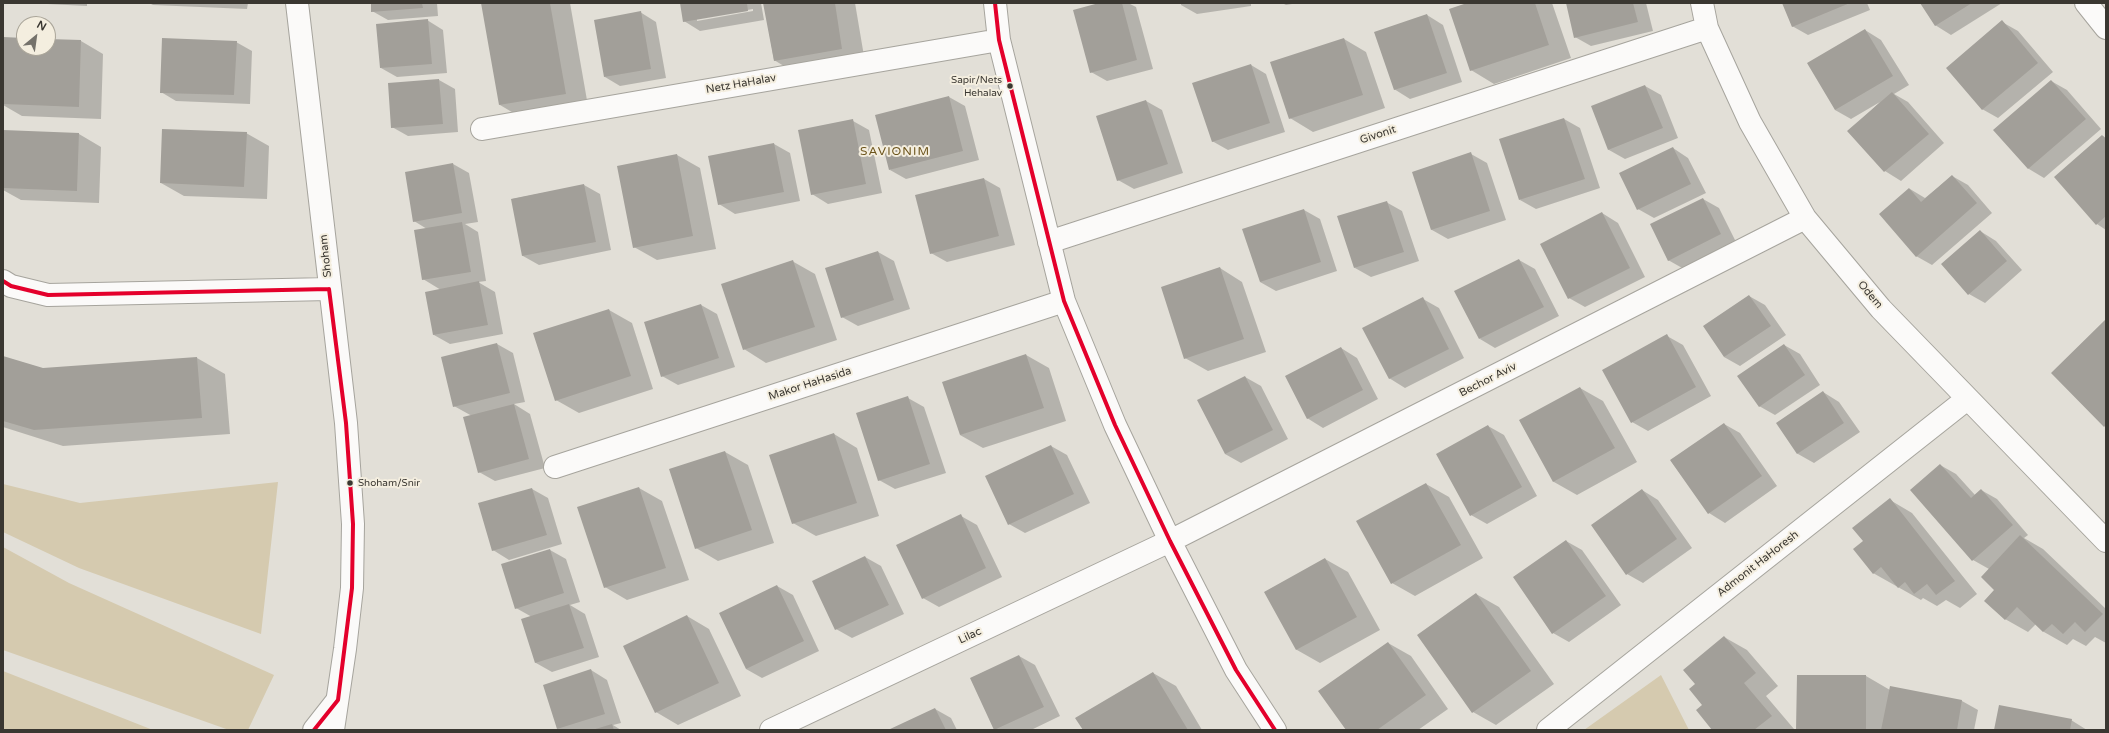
<!DOCTYPE html>
<html>
<head>
<meta charset="utf-8">
<style>
	body { margin:0 }
	#map { position:relative; width:2109px; height:733px; overflow:hidden; background:#e2dfd7; font-family:"Varela Round",sans-serif }
	canvas { display:block }
	.frame { position:absolute; inset:0; border:4px solid #3a3731; pointer-events:none }
	.north { position:absolute; left:16px; top:16px; width:40px; height:40px; box-sizing:border-box; background:#f4eedf; border:1px solid #aaa599; border-radius:50%; rotate:29deg; font-size:11px; font-weight:700; line-height:16px; text-align:center; color:#3a3731 }
	.north::after { content:''; display:block; margin:auto; width:14px; height:18px; background:#75726b; clip-path:polygon(50% 0,100% 100%,50% 72%,0 100%) }
</style>
</head>
<body>
<div id="map">
<canvas width="2109" height="733"></canvas>
<div class="frame"></div>
<div class="north">N</div>
</div>
<script>
const c = document.querySelector('canvas').getContext('2d');
c.lineJoin = 'round';
function fillPath(path, color) {
  c.fillStyle = color;
  c.fill(path, 'evenodd');
}
function toPath(rows) {
  const path = new Path2D();
  for (const r of rows) {
    path.moveTo(r[0], r[1]);
    for (let i = 2; i < r.length; i += 2) path.lineTo(r[i], r[i + 1]);
  }
  return path;
}
function trace(path, color, width, dash) {
  c.strokeStyle = color;
  c.lineWidth = width;
  c.lineCap = dash ? 'butt' : 'round';
  c.setLineDash(dash || []);
  c.stroke(path);
}
function write(font, color, halo, rows, align = 'center') {
  c.font = font + ' "Varela Round",sans-serif';
  c.lineWidth = 4;
  c.setLineDash([]);
  c.textBaseline = 'middle';
  c.strokeStyle = halo;
  c.fillStyle = color;
  for (const [text, x, y, turn = 0] of rows) {
    c.save();
    c.translate(x, y);
    c.rotate((+turn || 0) * Math.PI / 180);
    c.textAlign = isNaN(turn) ? turn : align;
    if (halo) c.strokeText(text, 0, 0);
    c.fillText(text, 0, 0);
    c.restore();
  }
}
fillPath(toPath([
	[278,482,261,634,79,568,3,532,3,484,80,503],
	[3,547,69,583,274,675,248,730,229,730,3,650],
	[3,671,153,730,3,730],
	[1661,675,1689,730,1584,730]
]), '#d5caaf');
fillPath(toPath([
	[27,3,87,3,87,6],
	[149,3,248,3,247,9,153,5],
	[372,3,437,3,438,16,388,20,372,11],
	[482,3,570,3,588,106,522,118,500,105],
	[681,3,761,3,764,20,700,31,684,21],
	[753,9,753,11,697,21,697,19],
	[764,3,855,3,865,62,797,74,774,60],
	[1102,3,1128,3,1136,7,1153,69,1107,81,1091,72],
	[1181,3,1251,3,1251,6,1197,14,1181,5],
	[1282,3,1298,3,1286,5],
	[1470,3,1552,3,1571,58,1494,84,1471,70],
	[1567,3,1646,3,1653,31,1591,46,1575,37],
	[1783,3,1867,3,1870,10,1808,35,1792,26],
	[1921,3,2002,3,1951,35,1935,25],
	[640,12,656,22,666,78,620,86,605,77],
	[1427,15,1443,25,1462,82,1410,99,1394,89],
	[427,20,443,30,447,73,397,77,381,68],
	[2002,22,2018,31,2053,72,1998,118,1982,109],
	[1865,30,1881,40,1909,85,1894,94,1908,102,1944,143,1901,181,1885,171,1849,131,1880,102,1851,119,1835,110],
	[3,38,24,39,24,48,48,48,48,40,81,41,103,54,101,119,22,116,3,105],
	[1344,39,1366,52,1385,108,1313,132,1290,118],
	[236,42,252,51,250,104,176,101,161,92],
	[1251,65,1266,74,1285,132,1228,150,1212,141],
	[439,80,455,89,458,132,408,136,392,127],
	[2051,81,2067,90,2101,129,2044,178,2029,169,1994,130],
	[1645,86,1661,95,1678,138,1625,159,1609,150,1592,107],
	[949,97,965,106,979,160,906,179,890,170],
	[1146,101,1162,110,1183,173,1134,189,1118,180],
	[1564,119,1580,128,1600,188,1536,209,1520,200],
	[853,121,869,130,882,193,828,204,812,194],
	[3,131,79,134,101,147,99,203,21,200,3,190],
	[246,133,269,146,267,199,184,196,161,183],
	[2103,136,2106,138,2106,230,2097,224],
	[774,144,790,153,800,201,735,214,719,204,709,157],
	[1673,148,1688,158,1706,193,1654,218,1638,209],
	[1471,154,1487,163,1506,220,1448,239,1432,230,1414,172],
	[677,155,700,168,716,249,657,260,634,247],
	[453,164,469,173,478,222,465,224,478,232,486,281,478,282,495,292,503,334,450,344,434,335,441,290,423,279,427,229,414,221],
	[1952,176,1968,185,1992,213,1932,265,1916,256,1910,189,1925,198],
	[984,179,1000,188,1015,245,947,262,931,253],
	[584,185,600,194,611,250,539,265,523,256,512,199],
	[1703,199,1719,208,1737,244,1684,269,1668,260],
	[1386,202,1402,211,1419,261,1371,277,1355,268],
	[1304,210,1320,219,1337,271,1276,291,1260,282],
	[1602,213,1618,223,1645,277,1585,307,1569,298],
	[1980,231,1996,241,2022,270,1985,303,1969,294],
	[878,252,894,261,910,309,858,326,842,317],
	[1519,260,1535,269,1559,316,1495,348,1480,339],
	[792,261,815,274,837,340,766,363,744,349],
	[1220,268,1242,282,1266,352,1208,371,1185,358],
	[1749,296,1765,305,1786,335,1740,366,1724,357],
	[1423,299,1439,308,1464,358,1405,388,1389,378],
	[701,305,717,314,735,367,678,385,662,376,645,323],
	[609,310,632,323,653,389,579,413,556,400],
	[1667,336,1683,345,1711,396,1648,431,1632,422],
	[497,344,513,353,525,402,514,404,530,414,545,468,495,481,479,472,472,416,454,406],
	[1784,345,1800,354,1820,385,1775,415,1759,406],
	[1341,348,1357,358,1378,399,1323,428,1307,418],
	[1026,355,1049,368,1066,421,983,448,960,435],
	[3,357,43,370,197,358,225,374,230,434,63,446,3,427],
	[1245,377,1261,386,1288,439,1241,463,1225,454],
	[1580,388,1603,401,1637,462,1577,495,1554,482,1520,421],
	[1823,392,1839,402,1860,432,1814,463,1798,454,1777,423],
	[908,398,924,407,946,473,895,489,879,480],
	[1724,424,1740,433,1777,486,1725,523,1709,513,1671,461],
	[1488,426,1504,435,1537,496,1487,524,1471,515],
	[834,434,857,448,879,516,816,536,793,523],
	[1051,446,1067,455,1090,503,1025,533,1009,524],
	[725,452,748,465,774,543,718,561,696,548,670,470],
	[1940,465,1956,474,1975,495,1981,490,1997,499,2028,535,2024,538,2043,549,2106,609,2106,643,2095,637,2086,646,2073,639,2067,645,2044,632,2036,624,2028,632,2005,619,1989,569,1973,560],
	[1426,484,1449,497,1483,558,1415,596,1392,583],
	[639,488,662,501,689,580,627,600,605,587,579,508],
	[532,489,548,498,562,544,509,560,493,550],
	[1642,490,1658,500,1692,548,1643,583,1627,574],
	[1890,500,1912,513,1977,594,1960,608,1946,600,1937,606,1923,598,1921,600,1873,573,1864,541],
	[961,516,977,525,1002,577,939,607,923,598],
	[1566,541,1582,550,1621,605,1569,642,1553,633],
	[550,550,566,559,580,602,570,605,585,614,599,657,552,672,536,663,522,620,532,617,516,608],
	[865,557,881,566,904,614,852,638,836,629],
	[1325,559,1348,572,1380,630,1320,663,1297,650,1265,592],
	[777,586,793,595,819,651,762,678,746,669],
	[1476,594,1499,607,1554,684,1496,725,1473,712],
	[687,616,709,629,741,696,678,725,656,712],
	[1724,637,1747,650,1778,686,1766,696,1794,729,1793,730,1714,730,1696,684],
	[1388,643,1411,656,1448,709,1418,730,1347,730],
	[1019,656,1035,665,1060,716,1031,730,995,730,971,678],
	[591,670,607,680,621,723,613,725,621,730,560,730,557,728],
	[1153,673,1176,686,1202,730,1084,730],
	[1798,676,1866,676,1890,690,1891,687,1962,701,1978,710,1974,730,1797,730],
	[935,709,951,718,957,730,891,730],
	[2071,720,2087,730,1995,730]
]), '#0003');
fillPath(toPath([
	[371,3,422,3,423,8,371,12],
	[481,3,550,3,566,94,499,105],
	[680,3,747,3,748,11,683,22],
	[763,3,835,3,842,49,774,61],
	[1099,3,1122,3,1137,60,1090,73,1073,10],
	[1467,3,1535,3,1549,45,1470,71,1449,9],
	[1566,3,1633,3,1638,22,1574,38],
	[1782,3,1850,3,1792,27],
	[1920,3,1972,3,1935,26],
	[641,11,651,69,604,77,594,20],
	[1427,14,1447,73,1394,90,1374,32],
	[428,19,432,64,380,68,376,24],
	[2002,20,2038,63,1982,110,1946,68],
	[1865,29,1893,76,1835,110,1807,63],
	[3,37,24,38,24,48,48,48,48,39,81,40,79,107,3,104],
	[162,38,237,41,234,95,160,93],
	[1344,38,1363,95,1289,119,1270,62],
	[1251,64,1270,123,1212,142,1192,83],
	[439,79,443,124,391,128,388,83],
	[2051,80,2086,119,2028,169,1993,130],
	[1645,85,1663,128,1608,150,1591,106],
	[1892,92,1929,134,1884,172,1847,131],
	[949,96,963,151,889,170,875,115],
	[1146,100,1168,164,1117,181,1096,116],
	[1564,118,1585,179,1519,200,1499,139],
	[853,119,866,184,811,195,798,130],
	[162,129,247,132,244,187,160,183],
	[3,130,79,133,77,191,3,188],
	[2102,135,2106,139,2106,216,2096,225,2054,177],
	[774,143,784,192,718,205,708,156],
	[1673,147,1691,184,1637,210,1619,173],
	[1471,152,1490,211,1431,230,1412,172],
	[677,154,693,236,633,248,617,166],
	[453,163,462,213,413,222,405,172],
	[1952,175,1977,203,1916,257,1879,214,1909,188,1921,202],
	[984,178,999,236,930,254,915,195],
	[584,184,596,242,522,256,511,199],
	[1703,198,1721,234,1668,261,1650,224],
	[1387,201,1404,252,1354,268,1337,216],
	[1304,209,1321,262,1260,282,1242,229],
	[1602,212,1630,268,1568,299,1540,244],
	[462,222,471,272,422,280,414,230],
	[1980,230,2007,261,1968,295,1941,264],
	[878,251,894,300,841,318,825,268],
	[1519,259,1544,307,1479,339,1454,291],
	[793,260,815,327,743,350,721,284],
	[1220,267,1244,339,1184,359,1161,287],
	[479,281,488,325,433,335,425,292],
	[1749,295,1771,326,1724,357,1703,326],
	[1423,297,1449,349,1389,379,1362,328],
	[701,304,719,358,661,377,644,322],
	[609,309,631,376,555,401,533,333],
	[2106,319,2106,425,2104,427,2051,373],
	[1667,334,1696,387,1631,423,1602,370],
	[497,343,510,393,453,407,441,357],
	[1784,344,1805,375,1759,407,1737,376],
	[1341,347,1363,390,1307,419,1285,376],
	[1026,354,1044,408,960,435,942,382],
	[3,356,43,368,197,357,202,418,34,430,3,421],
	[1245,376,1273,430,1225,454,1197,400],
	[1580,387,1615,448,1553,482,1519,420],
	[1823,391,1844,423,1797,454,1776,423],
	[908,396,930,464,878,481,856,413],
	[514,404,529,459,478,473,463,417],
	[1724,423,1762,476,1708,514,1670,460],
	[1488,425,1522,487,1470,516,1436,454],
	[834,433,857,503,792,524,769,455],
	[1051,445,1074,494,1008,525,985,476],
	[725,451,752,530,695,549,669,469],
	[1940,464,1971,498,1981,489,2013,525,1972,561,1910,490],
	[1426,483,1461,545,1391,584,1356,521],
	[639,487,666,568,604,588,577,507],
	[532,488,547,535,492,551,478,503],
	[1642,489,1677,539,1626,575,1591,525],
	[1890,498,1955,581,1936,595,1927,584,1914,594,1905,582,1898,588,1881,567,1873,574,1853,549,1863,541,1852,528],
	[961,514,986,568,922,599,896,545],
	[2020,535,2103,614,2085,632,2075,622,2063,634,2052,624,2043,632,2017,607,2005,620,1984,601,1994,590,1981,577],
	[1566,540,1606,596,1552,634,1513,577],
	[550,549,564,593,515,609,501,564],
	[865,556,889,605,835,630,812,581],
	[1325,558,1357,617,1296,650,1264,592],
	[777,585,804,641,746,669,719,613],
	[1476,593,1531,671,1472,713,1417,635],
	[569,604,584,648,535,663,521,619],
	[687,615,719,683,655,713,623,646],
	[1724,636,1756,673,1744,683,1772,716,1754,730,1712,730,1696,710,1702,705,1689,689,1695,684,1683,670],
	[1388,642,1426,695,1377,730,1346,730,1318,691],
	[1019,655,1044,707,994,730,970,678],
	[591,669,605,714,557,729,543,685],
	[1153,672,1188,730,1083,730,1075,718],
	[1797,675,1866,675,1866,730,1796,730],
	[1890,686,1962,700,1957,730,1881,730],
	[1999,705,2072,719,2070,730,1994,730],
	[935,708,946,730,888,730],
	[612,724,614,730,592,730]
]), '#a29f99');
const minor = toPath([
	[297,3,346,423,353,524,352,588,345,649,333,730],
	[995,3,999,40,1064,301,1115,425,1170,541,1236,670,1275,730],
	[1702,3,1707,28,1750,122,1805,218,1881,309,2106,541],
	[2086,3,2106,28],
	[482,129,999,40],
	[1049,242,1707,28],
	[3,281,11,286,48,295,329,289],
	[555,467,1064,301],
	[314,730,336,702],
	[771,730,1170,541,1805,218],
	[1548,730,1967,399]
]);
trace(minor, '#a6a49d', 24);
trace(minor, '#fbfaf9', 22);
trace(toPath([
	[995,3,999,40,1064,301,1115,425,1170,541,1236,670,1275,730],
	[3,281,11,286,48,295,329,289],
	[314,730,338,700,352,588,353,524,346,423,329,289]
]), '#e4002b', 4);
for (const [x, y, r, color] of [
	[1010,86,3.5,"#3a3731"],
	[350,483,3.5,"#3a3731"]
]) {
  const dot = new Path2D();
  dot.arc(x, y, r, 0, 2 * Math.PI);
  c.fillStyle = color;
  c.fill(dot);
  trace(dot, '#f4eedf', 1.5);
}
write('10px', '#3a3731', '#f4eedf', [
	["Sapir/Nets",1002,80],
	["Hehalav",1002,93],
	["Shoham/Snir",358,483,"left"]
], 'right');
write('11px', '#3a3731', '#f4eedf', [
	["Netz HaHalav",741,84,-10],
	["Givonit",1378,135,-18],
	["Shoham",326,256,-96],
	["Odem",1870,295,50],
	["Bechor Aviv",1488,380,-27],
	["Makor HaHasida",810,384,-18],
	["Admonit HaHoresh",1758,564,-38],
	["Lilac",970,636,-25]
]);
c.letterSpacing = '1px';
write('12px', '#6c541b', '#f4eedf', [
	["SAVIONIM",895,152]
]);
c.letterSpacing = '0px';
</script>
</body>
</html>
